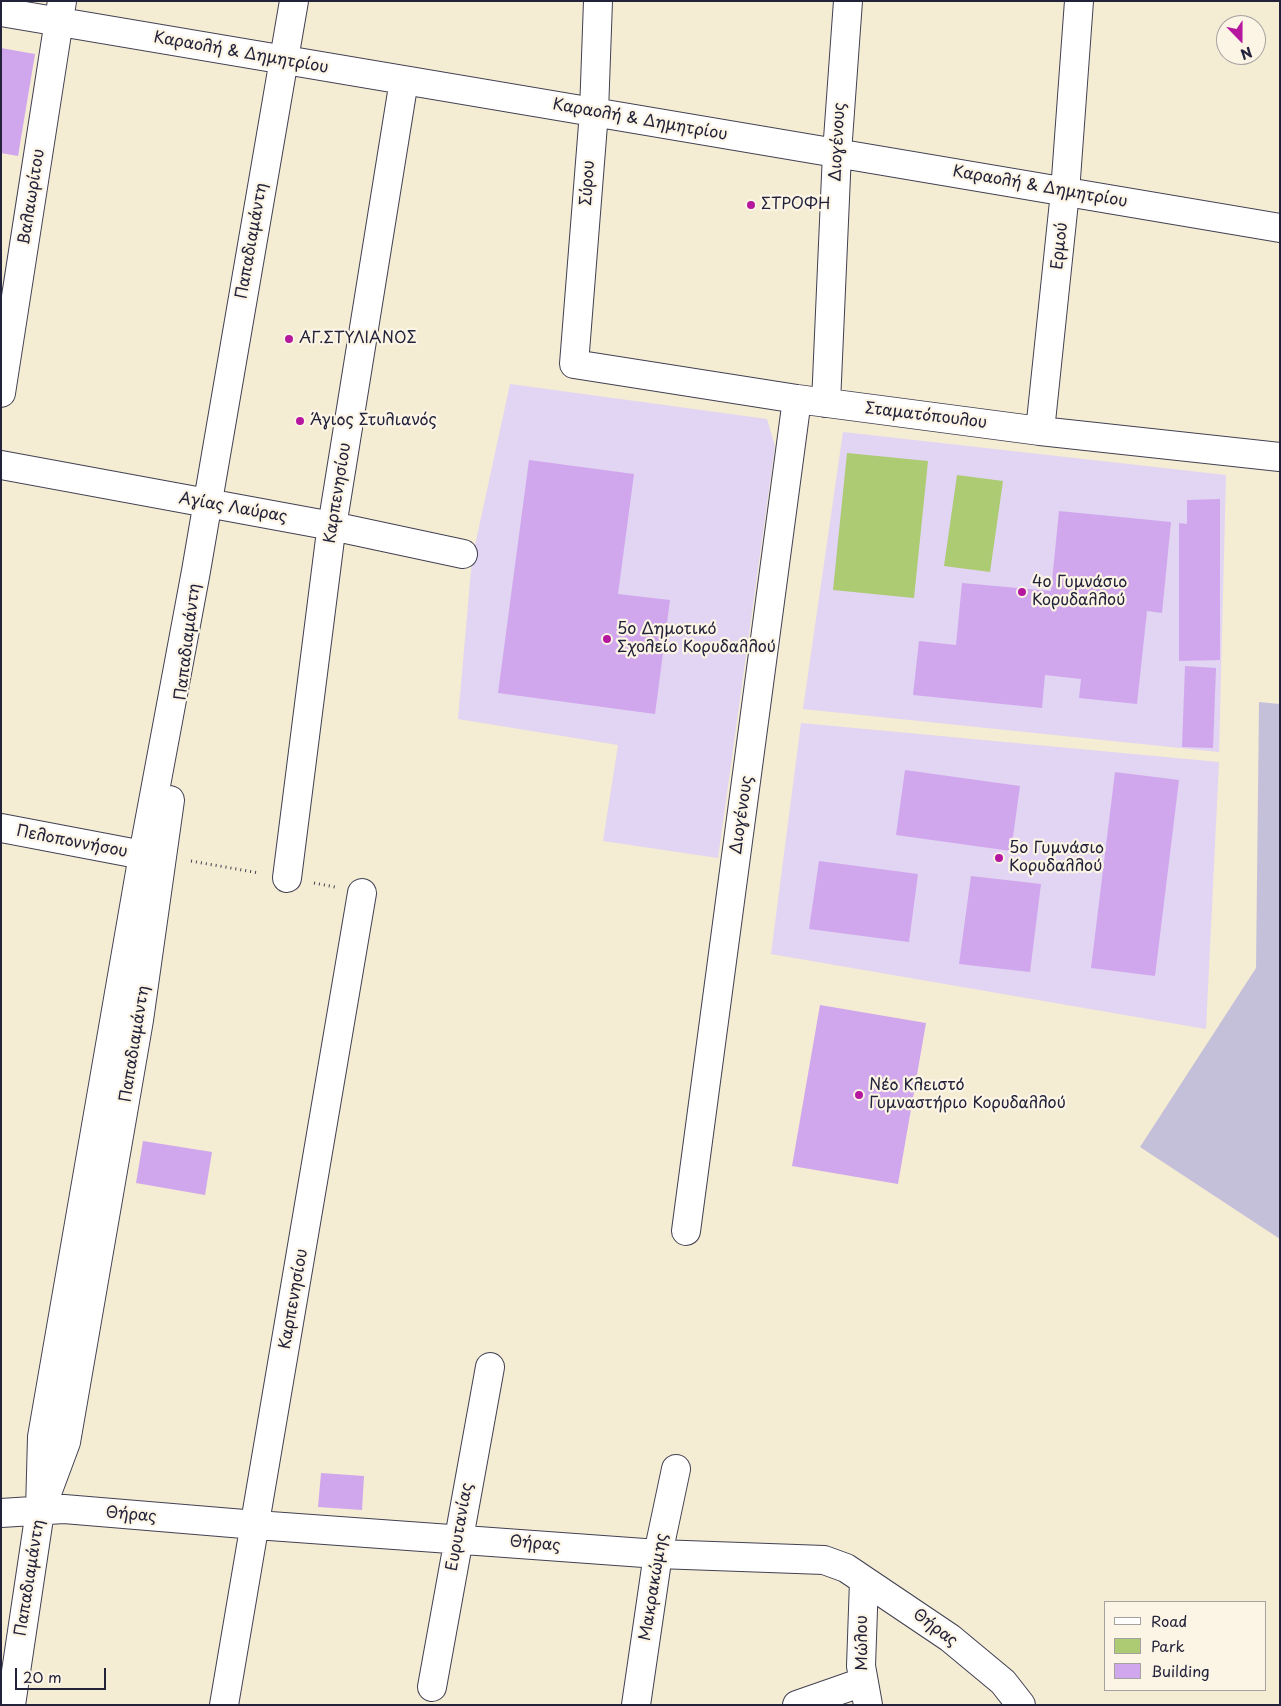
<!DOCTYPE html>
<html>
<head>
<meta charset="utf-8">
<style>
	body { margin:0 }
	#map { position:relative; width:1281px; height:1706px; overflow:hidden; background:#f4ecd3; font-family:"Playpen Sans",sans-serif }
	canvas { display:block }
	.frame { position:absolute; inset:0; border:2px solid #22223b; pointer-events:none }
	.legend { position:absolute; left:1104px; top:1601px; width:162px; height:90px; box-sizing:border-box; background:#fcf5e5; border:1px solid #a5a1a1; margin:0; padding:6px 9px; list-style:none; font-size:15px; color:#22223b }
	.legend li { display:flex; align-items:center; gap:10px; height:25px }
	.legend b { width:25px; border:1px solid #a5a1a1 }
	.north { position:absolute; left:1216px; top:15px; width:50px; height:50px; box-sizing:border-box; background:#fcf5e5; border:1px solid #a5a1a1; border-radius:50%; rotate:158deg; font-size:14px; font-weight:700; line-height:20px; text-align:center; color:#22223b }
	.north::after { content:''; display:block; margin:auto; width:18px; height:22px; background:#b5179e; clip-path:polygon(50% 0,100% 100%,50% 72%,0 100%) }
	.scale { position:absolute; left:15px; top:1668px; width:91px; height:22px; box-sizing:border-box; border:2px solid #22223b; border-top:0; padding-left:6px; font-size:15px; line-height:18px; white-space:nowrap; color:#22223b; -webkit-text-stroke:4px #fcf5e5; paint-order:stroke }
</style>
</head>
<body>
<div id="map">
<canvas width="1281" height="1706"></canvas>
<div class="frame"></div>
<ul class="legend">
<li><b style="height:6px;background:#fff"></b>Road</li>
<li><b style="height:14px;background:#adcb72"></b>Park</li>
<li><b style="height:14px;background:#d0a7ec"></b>Building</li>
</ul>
<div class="north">N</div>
<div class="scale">20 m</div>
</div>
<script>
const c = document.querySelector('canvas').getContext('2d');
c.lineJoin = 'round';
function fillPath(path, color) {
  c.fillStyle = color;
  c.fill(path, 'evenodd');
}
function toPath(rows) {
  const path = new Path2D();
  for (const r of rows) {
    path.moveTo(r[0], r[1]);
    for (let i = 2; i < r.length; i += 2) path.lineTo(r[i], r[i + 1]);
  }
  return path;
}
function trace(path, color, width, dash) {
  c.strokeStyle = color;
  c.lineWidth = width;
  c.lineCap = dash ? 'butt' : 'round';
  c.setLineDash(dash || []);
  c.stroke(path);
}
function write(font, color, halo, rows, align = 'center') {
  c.font = font + ' "Playpen Sans",sans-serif';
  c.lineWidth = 4.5;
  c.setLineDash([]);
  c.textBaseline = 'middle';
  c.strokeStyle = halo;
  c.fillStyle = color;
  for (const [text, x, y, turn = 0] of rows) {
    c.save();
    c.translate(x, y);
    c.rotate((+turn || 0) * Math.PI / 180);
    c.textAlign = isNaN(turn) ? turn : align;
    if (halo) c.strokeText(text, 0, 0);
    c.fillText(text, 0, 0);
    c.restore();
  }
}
fillPath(toPath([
	[510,384,767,419,775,446,718,858,603,841,618,745,458,719,472,559],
	[843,432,1226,475,1219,752,803,709],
	[801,723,1219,762,1206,1029,771,954]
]), '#e2d4f3');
fillPath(toPath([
	[1259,702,1280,704,1280,1239,1140,1147,1256,968]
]), '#c5c0da');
fillPath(toPath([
	[847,453,928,461,914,598,833,590],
	[957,475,1003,481,990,572,944,566]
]), '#adcb72');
fillPath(toPath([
	[1,48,35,54,18,156,1,153],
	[529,460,634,474,618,594,670,600,655,714,498,693],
	[1220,499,1220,660,1179,661,1179,523,1187,524,1187,500],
	[1059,511,1171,522,1162,613,1147,611,1137,704,1079,698,1081,679,1045,675,1042,708,913,695,919,641,956,645,962,583,1051,591],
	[1185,666,1216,668,1213,748,1182,747],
	[905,770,1020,786,1011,851,896,835],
	[1115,772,1179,780,1155,976,1091,968],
	[819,861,918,874,909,942,809,929],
	[971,876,1041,884,1030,972,959,964],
	[820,1005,926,1023,898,1184,792,1166],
	[143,1141,212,1152,205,1195,136,1183],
	[321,1473,364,1476,362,1510,318,1507]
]), '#d0a7ec');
const minor = toPath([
	[598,1,594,112,574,364,797,399,1040,431,1280,457],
	[1,12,1280,228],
	[1,393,62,1],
	[826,403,837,153,848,1],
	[1040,431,1065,192,1079,1],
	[1,465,332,526,463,554],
	[1,828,143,855],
	[287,878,330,539,404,80],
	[686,1231,797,399],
	[47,1493,66,1442,139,1020,170,800],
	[1,1513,64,1509,256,1525,658,1554,824,1560,846,1568,950,1638,1003,1682,1021,1705],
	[864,1581,861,1666,868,1705],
	[432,1687,490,1367],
	[11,1705,40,1511,42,1437,143,855,196,571,294,1],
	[224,1705,362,893],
	[636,1705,658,1554,676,1469],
	[797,1705,863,1682]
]);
trace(minor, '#424052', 30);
trace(toPath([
	[191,861,259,873],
	[314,883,335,887]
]), '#424052', 3, [1, 4]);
trace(minor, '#fff', 28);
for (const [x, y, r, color] of [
	[751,205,5,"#b5179e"],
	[289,339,5,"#b5179e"],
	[300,421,5,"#b5179e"],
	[1022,592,5,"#b5179e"],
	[607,639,5,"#b5179e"],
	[999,858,5,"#b5179e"],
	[859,1095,5,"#b5179e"]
]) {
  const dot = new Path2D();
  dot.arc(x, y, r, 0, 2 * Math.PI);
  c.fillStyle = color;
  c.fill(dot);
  trace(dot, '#fcf5e5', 2);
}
write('16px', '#22223b', '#fcf5e5', [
	["Καραολή & Δημητρίου",241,53,10],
	["Καραολή & Δημητρίου",640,120,10],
	["Διογένους",838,142,-87],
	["Σύρου",588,183,-86],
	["Καραολή & Δημητρίου",1040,187,10],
	["Βαλαωρίτου",32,197,-81],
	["Παπαδιαμάντη",252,241,-80],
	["Ερμού",1060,246,-84],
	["Σταματόπουλου",926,416,7],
	["Καρπενησίου",338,493,-81],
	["Αγίας Λαύρας",233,508,10],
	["Παπαδιαμάντη",188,642,-83],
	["Διογένους",742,815,-82],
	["Πελοποννήσου",72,842,11],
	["Παπαδιαμάντη",135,1044,-81],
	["Καρπενησίου",294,1299,-80],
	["Θήρας",131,1515,5],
	["Ευρυτανίας",460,1527,-80],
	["Θήρας",535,1544,5],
	["Παπαδιαμάντη",30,1578,-81],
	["Μακρακώμης",654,1587,-81],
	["Θήρας",935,1628,37],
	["Μώλου",863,1643,-90]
]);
write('16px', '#22223b', '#fcf5e5', [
	["ΣΤΡΟΦΗ",761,205],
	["ΑΓ.ΣΤΥΛΙΑΝΟΣ",299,339],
	["Άγιος Στυλιανός",310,421],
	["4ο Γυμνάσιο",1032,583],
	["Κορυδαλλού",1032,601],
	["5ο Δημοτικό",617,630],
	["Σχολείο Κορυδαλλού",617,648],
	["5ο Γυμνάσιο",1009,849],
	["Κορυδαλλού",1009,867],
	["Νέο Κλειστό",869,1086],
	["Γυμναστήριο Κορυδαλλού",869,1104]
], 'left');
</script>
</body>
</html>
